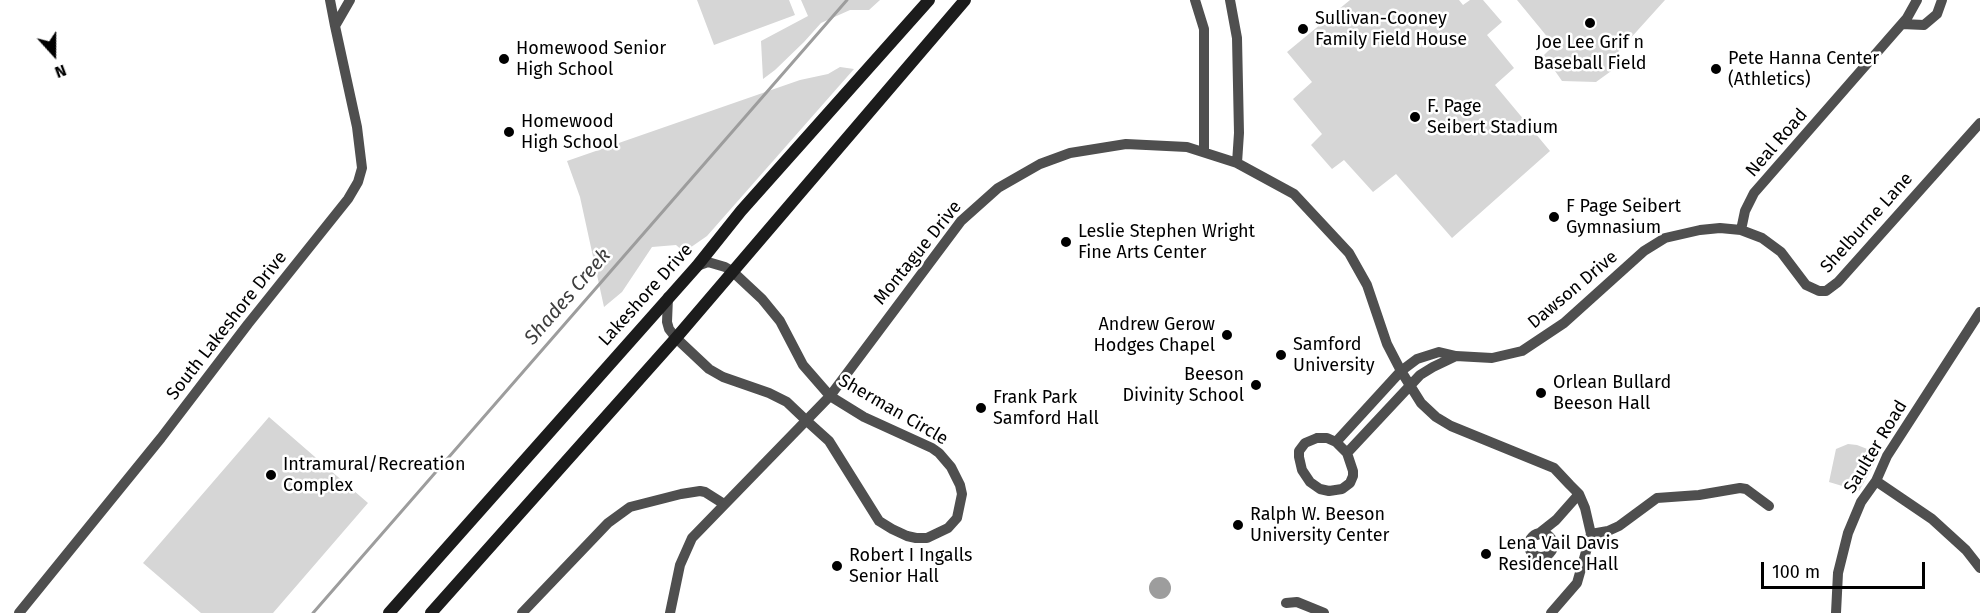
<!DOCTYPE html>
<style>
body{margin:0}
#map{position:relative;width:1980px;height:613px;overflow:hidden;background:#fff;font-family:"Fira Sans",sans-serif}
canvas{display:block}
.north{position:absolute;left:24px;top:24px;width:60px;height:60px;-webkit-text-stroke:4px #fff;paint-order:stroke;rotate:159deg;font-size:16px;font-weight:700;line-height:24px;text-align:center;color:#000}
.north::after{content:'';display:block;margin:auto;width:21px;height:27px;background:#000;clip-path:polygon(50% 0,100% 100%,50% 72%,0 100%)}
.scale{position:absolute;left:1761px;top:562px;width:164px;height:27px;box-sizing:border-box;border:3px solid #000;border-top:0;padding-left:8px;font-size:18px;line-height:21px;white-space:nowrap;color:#000;-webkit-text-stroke:4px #fff;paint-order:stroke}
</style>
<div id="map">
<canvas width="1980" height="613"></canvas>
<div class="north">N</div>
<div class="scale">100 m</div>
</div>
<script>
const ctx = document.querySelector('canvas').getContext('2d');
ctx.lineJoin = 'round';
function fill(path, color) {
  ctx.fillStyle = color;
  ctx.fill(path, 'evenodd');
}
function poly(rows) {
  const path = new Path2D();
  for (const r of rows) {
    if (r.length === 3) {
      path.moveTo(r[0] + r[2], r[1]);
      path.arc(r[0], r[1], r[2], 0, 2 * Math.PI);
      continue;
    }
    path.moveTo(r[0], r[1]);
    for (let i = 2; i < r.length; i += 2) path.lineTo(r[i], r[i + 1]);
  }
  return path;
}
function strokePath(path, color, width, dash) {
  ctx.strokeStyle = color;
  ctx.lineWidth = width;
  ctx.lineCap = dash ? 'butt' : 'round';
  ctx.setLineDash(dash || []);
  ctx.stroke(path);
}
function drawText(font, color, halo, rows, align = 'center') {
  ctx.font = font + ' "Fira Sans",sans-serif';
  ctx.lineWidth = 5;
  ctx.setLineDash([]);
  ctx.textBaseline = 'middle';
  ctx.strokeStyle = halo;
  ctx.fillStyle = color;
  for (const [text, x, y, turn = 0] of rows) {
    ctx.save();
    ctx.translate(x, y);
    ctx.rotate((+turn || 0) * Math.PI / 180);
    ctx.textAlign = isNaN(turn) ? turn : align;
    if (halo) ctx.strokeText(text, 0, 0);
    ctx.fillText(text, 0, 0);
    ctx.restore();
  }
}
const green = poly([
 [697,0,789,0,795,15,714,45],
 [801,0,880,0,869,10,850,10,821,23,804,42,775,70,763,79,761,41,808,16],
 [1350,0,1459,0,1463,5,1470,0,1483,0,1502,22,1487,35,1514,68,1495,85,1550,151,1452,238,1396,174,1373,192,1344,160,1332,169,1311,145,1322,134,1293,99,1312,82,1287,52],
 [1517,0,1665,0,1609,62,1614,69,1596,82,1562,81,1544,55,1554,45],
 [840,67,854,69,707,236,684,252,676,245,652,247,622,292,604,307,580,197,567,161,800,80,828,74],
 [269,417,368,503,273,613,201,613,143,563],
 [1848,444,1857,445,1880,454,1859,491,1829,482,1836,449]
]);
const water = poly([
 [1160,588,11]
]);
const stream = poly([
 [313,613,847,0]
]);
const minor = poly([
 [330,0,335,26],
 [1195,0,1204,29,1204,152],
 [1230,0,1237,38,1239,133,1237,163],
 [1902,24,1924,25,1937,14,1942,0],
 [1741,230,1745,211,1754,193,1907,18,1917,0],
 [668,297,667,322,669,329,676,338,709,369,723,377,769,393,787,402,807,421,829,441,879,521,892,529,907,536,916,538,927,538,948,528,957,518,962,494,960,485,951,467,939,453,932,448,864,417,830,396,803,365,780,321,762,299,732,271,725,267,708,262,697,266],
 [1317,438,1327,438,1336,442,1347,453,1353,471,1353,476,1350,483,1342,489,1329,491,1320,489,1310,482,1302,470,1299,457,1299,451,1305,443,1317,438],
 [1336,442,1401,371,1417,359,1439,352,1456,356,1492,358,1522,351,1564,323,1644,251,1665,238,1700,230,1720,228,1741,230,1762,238,1781,252,1806,285,1819,291,1826,291,1838,282,1980,123],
 [1347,453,1420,375,1433,367,1456,356],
 [1876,481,1932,519,1966,550,1980,568],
 [1541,545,12],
 [1591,534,1608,531,1619,526,1657,498,1699,495,1740,488,1746,489,1769,506],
 [1537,535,1556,520,1579,494],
 [1286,603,1297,602,1324,613],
 [19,613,161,438,248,324,348,199,358,182,362,168,357,127,335,26,350,0],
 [522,613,608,523,630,507,681,494,700,491,705,492,724,504],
 [670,613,680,565,692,538,830,396,961,221,998,188,1040,164,1070,153,1126,144,1187,147,1237,163,1294,194,1349,253,1367,285,1387,344,1401,371,1421,403,1436,417,1451,426,1554,468,1570,485,1579,494,1585,508,1591,534,1577,583,1551,613],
 [1836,613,1838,573,1848,533,1861,502,1876,481,1887,456,1980,312]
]);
const secondary = poly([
 [389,613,697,266,741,211,929,0],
 [431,613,676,338,965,0]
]);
const markers = [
 [1590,23,6,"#000"],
 [1303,29,6,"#000"],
 [504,59,6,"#000"],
 [1716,69,6,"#000"],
 [1415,117,6,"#000"],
 [509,132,6,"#000"],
 [1554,217,6,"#000"],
 [1066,242,6,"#000"],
 [1227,335,6,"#000"],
 [1281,355,6,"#000"],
 [1256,385,6,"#000"],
 [1541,393,6,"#000"],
 [981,408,6,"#000"],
 [271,475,6,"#000"],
 [1238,525,6,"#000"],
 [1486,554,6,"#000"],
 [837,566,6,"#000"]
];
const poiNames = [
 ["Sullivan-Cooney",1315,19],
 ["Family Field House",1315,40],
 ["Joe Lee Grif n",1590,43,"center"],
 ["Baseball Field",1590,64,"center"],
 ["Homewood Senior",516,49],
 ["High School",516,70],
 ["Pete Hanna Center",1728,59],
 ["(Athletics)",1728,80],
 ["F. Page",1427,107],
 ["Seibert Stadium",1427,128],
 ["Homewood",521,122],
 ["High School",521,143],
 ["F Page Seibert",1566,207],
 ["Gymnasium",1566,228],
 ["Leslie Stephen Wright",1078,232],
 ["Fine Arts Center",1078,253],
 ["Andrew Gerow",1215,325,"right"],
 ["Hodges Chapel",1215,346,"right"],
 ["Samford",1293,345],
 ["University",1293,366],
 ["Beeson",1244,375,"right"],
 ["Divinity School",1244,396,"right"],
 ["Orlean Bullard",1553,383],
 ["Beeson Hall",1553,404],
 ["Frank Park",993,398],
 ["Samford Hall",993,419],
 ["Intramural/Recreation",283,465],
 ["Complex",283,486],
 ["Ralph W. Beeson",1250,515],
 ["University Center",1250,536],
 ["Lena Vail Davis",1498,544],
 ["Residence Hall",1498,565],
 ["Robert I Ingalls",849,556],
 ["Senior Hall",849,577]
];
const streetNames = [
 ["Neal Road",1777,143,-49],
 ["Shelburne Lane",1867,223,-48],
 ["Montague Drive",918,253,-51],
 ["Dawson Drive",1573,290,-40],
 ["Lakeshore Drive",646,295,-48],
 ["South Lakeshore Drive",227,326,-52],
 ["Sherman Circle",893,410,30],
 ["Saulter Road",1876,447,-59]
];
const waterNames = [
 ["Shades Creek",568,297,-49]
];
fill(green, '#d6d6d6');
fill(water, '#9d9d9d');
strokePath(stream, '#9d9d9d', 3);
strokePath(minor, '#4f4f4f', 10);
strokePath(secondary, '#1c1c1c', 12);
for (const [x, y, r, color] of markers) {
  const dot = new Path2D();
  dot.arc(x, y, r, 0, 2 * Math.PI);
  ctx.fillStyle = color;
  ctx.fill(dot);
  strokePath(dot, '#fff', 2);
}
drawText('18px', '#000', '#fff', poiNames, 'left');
drawText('18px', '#000', '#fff', streetNames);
drawText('italic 20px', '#3e3e3e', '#fff', waterNames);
</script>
